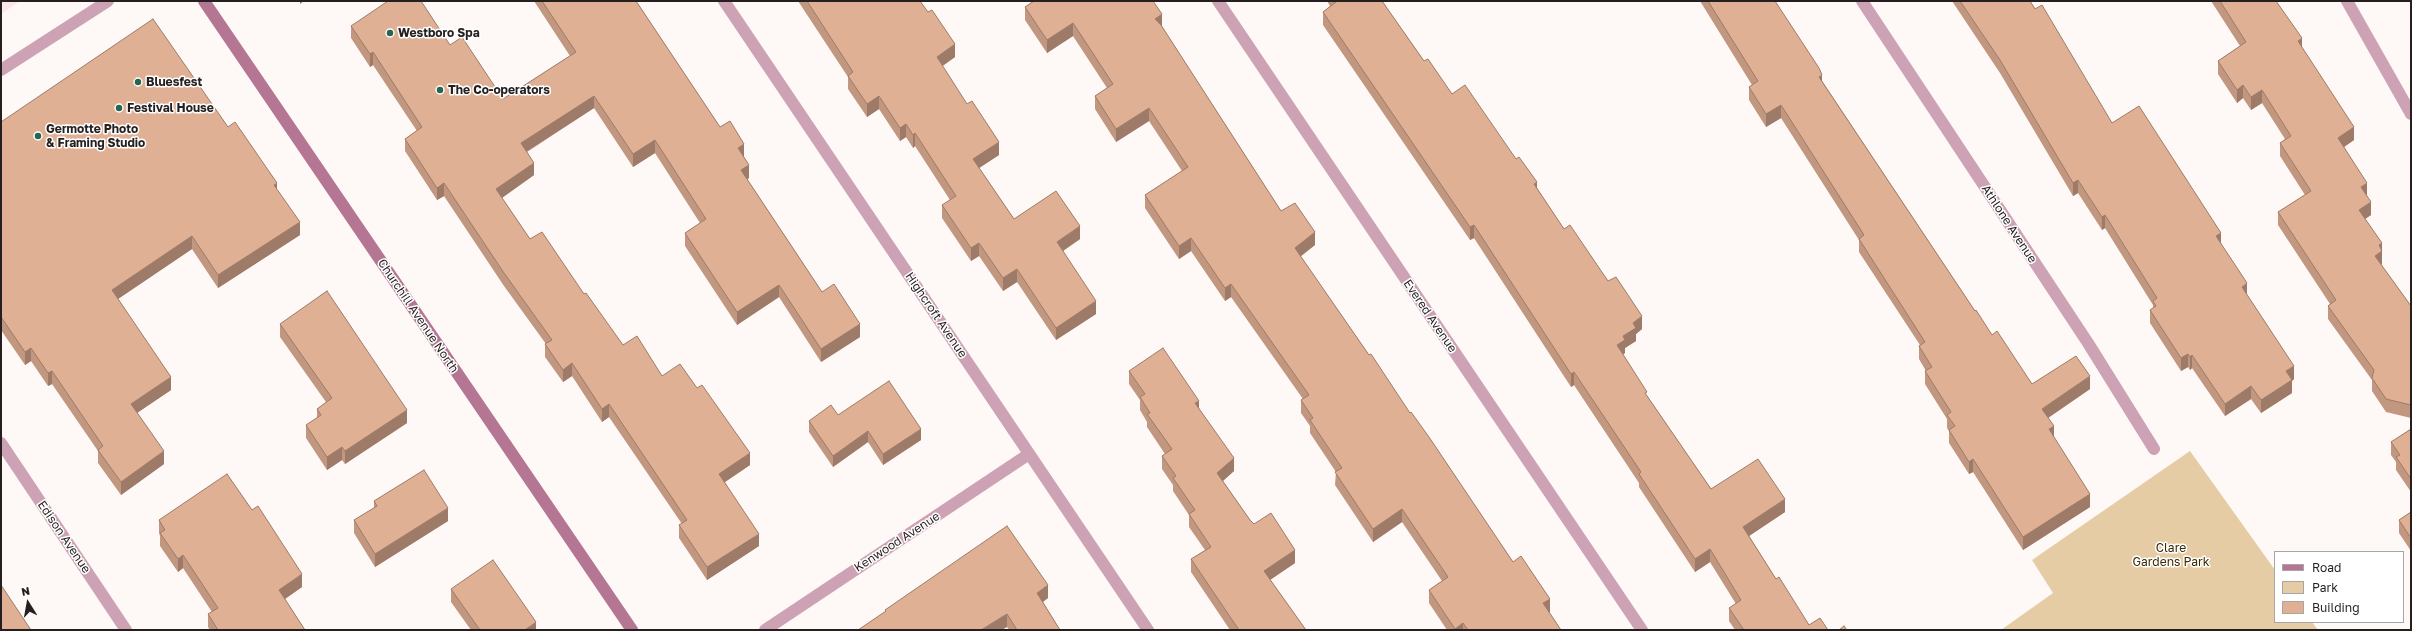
<!DOCTYPE html>
<style>
body{margin:0}
#map{position:relative;width:2412px;height:631px;overflow:hidden;background:#fef8f7;font-family:"Golos Text",sans-serif}
canvas{display:block}
.frame{position:absolute;inset:0;border:2px solid #251f1f;pointer-events:none}
.legend{position:absolute;left:2274px;top:551px;width:130px;height:72px;box-sizing:border-box;background:#fff;border:1px solid #a8a5a5;margin:0;padding:5px 7px;list-style:none;font-size:12px;color:#251f1f}
.legend li{display:flex;align-items:center;gap:8px;height:20px}
.legend b{width:20px;border:1px solid #a8a5a5}
.north{position:absolute;left:8px;top:583px;width:40px;height:40px;-webkit-text-stroke:3px #fff;paint-order:stroke;rotate:349deg;font-size:11px;font-weight:700;line-height:16px;text-align:center;color:#251f1f}
.north::after{content:'';display:block;margin:auto;width:14px;height:18px;background:#251f1f;clip-path:polygon(50% 0,100% 100%,50% 72%,0 100%)}
</style>
<div id="map">
<canvas width="2412" height="631"></canvas>
<div class="frame"></div>
<ul class="legend">
<li><b style="height:5px;background:#b57693"></b>Road</li>
<li><b style="height:11px;background:#e6cca4"></b>Park</li>
<li><b style="height:11px;background:#e0b095"></b>Building</li>
</ul>
<div class="north">N</div>
</div>
<script>
const ctx = document.querySelector('canvas').getContext('2d');
ctx.lineJoin = 'round';
function fill(path, color) {
  ctx.fillStyle = color;
  ctx.fill(path, 'evenodd');
}
function poly(rows) {
  const path = new Path2D();
  for (const r of rows) {
    path.moveTo(r[0], r[1]);
    for (let i = 2; i < r.length; i += 2) path.lineTo(r[i], r[i + 1]);
  }
  return path;
}
function strokePath(path, color, width, dash) {
  ctx.strokeStyle = color;
  ctx.lineWidth = width;
  ctx.lineCap = dash ? 'butt' : 'round';
  ctx.setLineDash(dash || []);
  ctx.stroke(path);
}
function drawText(font, color, halo, rows, align = 'center') {
  ctx.font = font + ' "Golos Text",sans-serif';
  ctx.lineWidth = 3;
  ctx.setLineDash([]);
  ctx.textBaseline = 'middle';
  ctx.strokeStyle = halo;
  ctx.fillStyle = color;
  for (const [text, x, y, turn = 0] of rows) {
    ctx.save();
    ctx.translate(x, y);
    ctx.rotate((+turn || 0) * Math.PI / 180);
    ctx.textAlign = isNaN(turn) ? turn : align;
    if (halo) ctx.strokeText(text, 0, 0);
    ctx.fillText(text, 0, 0);
    ctx.restore();
  }
}
const built = poly([
 [1,1,20,1,1,14]
]);
const green = poly([
 [2190,451,2275,570,2275,622,2312,622,2318,630,2001,630,2053,593,2032,560]
]);
const street = poly([
 [724,1,1148,630],
 [1218,1,1642,630],
 [1862,1,2088,343,2154,449],
 [2347,1,2411,114],
 [1,70,108,1],
 [1,443,126,630],
 [765,630,1029,454]
]);
const secondary = poly([
 [204,1,632,630]
]);
const wall = poly([
 [534,1,636,1,720,127,744,157,749,178,747,179,822,292,860,337,821,362,779,297,737,325,685,246,685,233,700,223,655,153,633,167,594,108,527,152,534,175,502,198,530,239,584,294,623,345,662,376,750,465,725,482,759,546,707,580,679,538,679,525,682,524,609,417,602,422,572,376,563,382,545,357,545,344,546,344,504,286,444,196,437,200,405,151,405,139,417,131,373,65,370,67,351,38,351,26,450,45,503,99,570,56],
 [798,1,920,1,955,57,942,66,999,155,979,168,1014,219,1080,239,1063,251,1096,314,1056,340,1017,282,1003,291,979,256,971,261,942,218,942,205,950,200,915,146,913,148,906,137,900,141,879,109,867,117,848,89,848,77],
 [1032,1,1153,1,1162,27,1281,211,1315,245,1300,256,1513,562,1550,612,1549,612,1561,630,1447,630,1429,603,1429,590,1442,581,1402,522,1373,542,1335,485,1336,472,1310,433,1310,426,1301,413,1301,400,1303,399,1231,297,1225,301,1191,251,1179,259,1145,208,1145,195,1182,171,1149,121,1116,142,1095,109,1095,96,1107,88,1073,36,1047,53,1025,20,1025,7,1032,2],
 [1327,1,1382,1,1424,61,1452,94,1516,159,1537,188,1564,229,1608,281,1642,329,1636,334,1636,341,1625,348,1625,353,1623,354,1647,396,1711,489,1785,512,1749,536,1776,579,1809,625,1828,630,1735,630,1729,621,1729,608,1736,604,1710,562,1695,572,1639,487,1639,483,1574,385,1571,387,1474,238,1470,240,1323,25,1323,12,1330,6],
 [1700,1,1775,1,1822,81,1975,311,1992,335,2032,384,2090,389,2048,418,2054,437,2090,507,2023,550,1973,472,1969,474,1949,443,1949,431,1947,428,1947,419,1925,384,1925,371,1926,371,1919,359,1919,346,1920,345,1859,252,1859,240,1781,118,1766,127,1749,100,1749,87,1752,85],
 [1952,1,2030,1,2112,123,2221,243,2247,295,2294,379,2292,381,2292,393,2261,413,2251,399,2225,416,2192,368,2190,370,2188,367,2181,371,2150,323,2150,310,2153,308,2153,305,2105,228,2102,230,2078,193,2073,196,2000,73],
 [2211,1,2276,1,2354,140,2344,147,2367,196,2371,215,2365,219,2382,250,2382,264,2381,265,2411,306,2411,418,2386,412,2372,391,2372,380,2328,319,2328,306,2330,304,2278,225,2278,212,2305,195,2280,156,2280,143,2285,139,2262,103,2251,110,2243,98,2237,103,2218,74,2218,61,2240,46],
 [1,122,228,127,277,190,300,235,218,288,192,249,118,299,171,390,137,413,164,464,121,495,98,463,98,451,52,384,48,386,31,361,25,365,1,330],
 [280,324,407,423,345,464,342,460,327,470,306,438,306,425,317,418,317,409,326,402,280,337],
 [1129,371,1199,408,1234,471,1223,481,1250,520,1295,563,1270,580,1306,630,1230,630,1191,572,1191,559,1205,550,1189,527,1189,515,1173,491,1173,485,1162,469,1162,456,1165,454,1147,427,1147,422,1140,410,1140,400,1129,384],
 [838,415,921,440,883,465,868,442,833,467,809,432,809,421],
 [2411,429,2411,492,2396,470,2396,462,2391,455,2391,442],
 [374,501,448,521,375,567,354,533,354,520,374,508],
 [2411,512,2411,551,2399,533,2399,520],
 [159,520,302,587,285,599,305,630,210,630,208,627,208,614,212,612,183,568,178,572,160,546,160,536,159,533],
 [451,589,536,630,471,630,451,602],
 [1048,598,1043,602,1060,630,1009,630,1007,627,885,612,885,610]
]);
const shadedWall = poly([
 [300,1,304,1,300,4],
 [1162,14,1162,27,1155,19],
 [1073,23,1073,36,1047,53,1047,40],
 [2302,38,2302,51,2298,41],
 [955,44,955,57,937,70,937,57],
 [373,52,373,65,370,67,370,54],
 [1822,75,1822,88,1819,77],
 [2243,85,2243,98,2237,103,2237,90],
 [2262,90,2262,103,2251,110,2251,97],
 [594,96,594,108,521,155,521,143],
 [879,96,879,109,867,117,867,104],
 [1781,105,1781,118,1766,127,1766,114],
 [1149,108,1149,121,1116,142,1116,129],
 [906,124,906,137,900,141,900,128],
 [2354,127,2354,140,2338,151,2338,138],
 [915,133,915,146,913,148,913,135],
 [655,140,655,153,633,167,633,154],
 [999,142,999,155,973,172,973,159],
 [744,144,744,157,738,161,738,148],
 [534,163,534,175,496,202,496,189],
 [749,165,749,178,741,183,741,170],
 [2078,180,2078,193,2073,196,2073,183],
 [1537,182,1537,195,1534,184],
 [277,183,277,196,274,185],
 [444,183,444,196,437,200,437,188],
 [2367,183,2367,196,2361,187],
 [2371,202,2371,215,2359,223,2359,210],
 [2105,215,2105,228,2102,230,2102,217],
 [300,222,300,235,218,288,218,275],
 [1474,225,1474,238,1470,240,1470,227],
 [1080,226,1080,239,1057,255,1057,242],
 [1315,232,1315,245,1295,261,1295,248],
 [2221,233,2221,246,2216,236],
 [192,236,192,249,112,303,112,290],
 [1191,238,1191,251,1179,259,1179,246],
 [979,243,979,256,971,261,971,248],
 [2382,243,2382,264,2375,269,2375,256,2379,245],
 [1017,269,1017,282,1003,291,1003,278],
 [2247,283,2247,296,2242,287],
 [1231,284,1231,297,1225,301,1225,288],
 [779,285,779,297,737,325,737,312],
 [1096,301,1096,314,1056,340,1056,328],
 [1642,316,1642,329,1636,334,1636,341,1625,348,1625,353,1617,358,1617,345,1633,323],
 [860,324,860,337,821,362,821,349],
 [31,348,31,361,25,365,25,352],
 [2188,354,2188,367,2181,371,2181,358],
 [2192,355,2192,368,2190,370,2190,357],
 [572,363,572,376,563,382,563,370],
 [2294,366,2294,379,2292,381,2292,393,2261,413,2261,400,2286,371],
 [52,371,52,384,48,386,48,373],
 [1574,372,1574,385,1571,387,1571,374],
 [2090,376,2090,389,2042,422,2042,409],
 [171,377,171,390,131,417,131,404],
 [2251,386,2251,399,2225,416,2225,404],
 [1199,401,1199,414,1195,403],
 [609,404,609,417,602,422,602,409],
 [407,410,407,423,345,464,345,451],
 [2054,426,2054,439,2049,429],
 [921,429,921,440,883,465,883,454],
 [868,431,868,442,833,467,833,456],
 [342,447,342,460,327,470,327,457],
 [164,451,164,464,121,495,121,482],
 [750,453,750,465,719,486,719,474],
 [1234,458,1234,471,1217,486,1217,473],
 [1973,459,1973,472,1969,474,1969,462],
 [2090,494,2090,507,2023,550,2023,537],
 [1785,499,1785,512,1743,540,1743,527],
 [448,508,448,521,375,567,375,554],
 [1402,509,1402,522,1373,542,1373,529],
 [759,534,759,546,707,580,707,567],
 [1710,549,1710,562,1695,572,1695,559],
 [1295,550,1295,563,1264,584,1264,571],
 [183,555,183,568,178,572,178,559],
 [302,574,302,587,279,603,279,590],
 [1048,585,1048,598,1037,606,1037,593],
 [1550,599,1550,612,1543,616,1543,603],
 [1007,614,1007,627,1002,630,981,630],
 [536,622,536,630,525,630],
 [1463,623,1463,630,1455,630,1455,629]
]);
const building = poly([
 [388,1,421,1,450,45,462,37,503,99,576,52,542,1,636,1,720,127,730,121,744,144,738,148,749,165,741,170,822,292,834,284,860,324,821,349,779,285,737,312,685,233,706,219,655,140,633,154,594,96,521,143,534,163,496,189,530,239,542,232,584,294,586,293,623,345,637,336,662,376,680,364,697,388,702,385,750,453,719,474,759,534,707,567,679,525,687,520,609,404,602,409,572,363,563,370,545,344,552,340,504,273,444,183,437,188,405,139,422,127,373,52,370,54,351,26,388,1],
 [807,1,920,1,928,12,932,10,955,44,937,57,967,104,972,101,999,142,973,159,1014,219,1056,191,1080,226,1057,242,1096,301,1056,328,1017,269,1003,278,979,243,971,248,942,205,956,196,915,133,913,135,906,124,900,128,879,96,867,104,848,76,853,72,807,1],
 [1034,1,1153,1,1162,14,1155,19,1161,25,1281,211,1295,203,1315,232,1295,248,1369,355,1371,354,1410,413,1411,412,1429,437,1513,562,1521,556,1550,599,1543,603,1561,630,1468,630,1463,623,1455,629,1429,590,1448,577,1402,509,1373,529,1335,472,1342,468,1310,420,1313,418,1301,400,1309,395,1231,284,1225,288,1191,238,1179,246,1145,195,1188,167,1149,108,1116,129,1095,96,1113,84,1073,23,1047,40,1025,7,1034,1],
 [1336,1,1382,1,1424,61,1428,59,1452,94,1465,85,1516,159,1519,157,1537,182,1534,184,1564,229,1570,225,1608,281,1616,277,1642,316,1633,323,1636,328,1623,336,1625,340,1617,345,1647,392,1645,393,1711,489,1758,459,1785,499,1743,527,1776,579,1779,577,1809,625,1820,618,1828,630,1744,630,1729,608,1741,600,1710,549,1695,559,1639,474,1641,472,1574,372,1571,374,1474,225,1470,227,1323,12,1336,2,1336,1],
 [1708,1,1775,1,1819,68,1822,75,1819,77,1975,311,1976,310,1992,335,1997,331,2032,384,2076,356,2090,376,2042,409,2054,426,2049,429,2090,494,2023,537,1973,459,1969,462,1949,430,1955,426,1947,415,1951,412,1925,371,1932,367,1919,346,1925,342,1859,239,1864,235,1781,105,1766,114,1749,87,1758,81,1708,1],
 [1960,1,2030,1,2035,9,2042,5,2112,123,2139,106,2221,233,2216,236,2247,283,2242,287,2294,366,2286,371,2292,380,2261,400,2251,386,2225,404,2192,355,2190,357,2188,354,2181,358,2150,310,2156,306,2153,301,2157,298,2105,215,2102,217,2078,180,2073,183,2000,60,1960,1],
 [2220,1,2276,1,2302,38,2298,41,2354,127,2338,138,2367,183,2361,187,2371,202,2359,210,2382,243,2379,245,2382,251,2375,256,2411,306,2411,405,2386,399,2372,378,2374,370,2328,306,2336,300,2278,212,2311,191,2280,143,2291,136,2262,90,2251,97,2243,85,2237,90,2218,61,2246,42,2220,1],
 [153,19,228,127,235,122,277,183,274,185,300,222,218,275,192,236,112,290,171,377,131,404,164,451,121,482,98,450,103,446,52,371,48,373,31,348,25,352,1,317,1,122,153,19],
 [327,291,407,410,345,451,342,447,327,457,306,425,321,415,317,409,332,398,280,324,327,291],
 [1163,348,1199,401,1195,403,1234,458,1217,473,1250,520,1254,524,1271,513,1295,550,1264,571,1306,630,1239,630,1191,559,1211,547,1189,514,1195,510,1173,478,1176,476,1162,456,1172,449,1147,414,1150,413,1140,397,1145,394,1129,371,1163,348],
 [889,381,921,429,883,454,868,431,833,456,809,421,831,405,838,415,889,381],
 [2411,429,2411,479,2396,457,2400,455,2391,442,2411,429],
 [424,470,448,508,375,554,354,520,377,506,374,501,424,470],
 [227,474,252,510,258,506,302,574,279,590,305,630,218,630,208,614,218,608,183,555,178,559,160,533,165,530,159,520,227,474],
 [2411,512,2411,538,2399,520,2411,512],
 [1007,526,1048,585,1037,593,1060,630,1017,630,1007,614,981,630,858,630,886,611,885,610,1007,526],
 [493,560,536,622,525,630,480,630,451,589,493,560],
 [1,585,31,630,1,630,1,585],
 [1844,626,1847,630,1839,630,1844,626]
]);
const markers = [
 [390,33,4,"#286550"],
 [138,82,4,"#286550"],
 [440,90,4,"#286550"],
 [119,108,4,"#286550"],
 [38,136,4,"#286550"]
];
const poiNames = [
 ["Westboro Spa",398,33],
 ["Bluesfest",146,82],
 ["The Co-operators",448,90],
 ["Festival House",127,108],
 ["Germotte Photo",46,129],
 ["& Framing Studio",46,143]
];
const streetNames = [
 ["Athlone Avenue",2009,224,57],
 ["Highcroft Avenue",936,315,56],
 ["Churchill Avenue North",418,316,56],
 ["Evered Avenue",1430,316,56],
 ["Edison Avenue",64,537,56],
 ["Kenwood Avenue",897,542,-33]
];
const parkNames = [
 ["Clare",2171,548],
 ["Gardens Park",2171,562]
];
fill(built, '#fce7e7');
fill(green, '#e6cca4');
strokePath(street, '#cda2b5', 12);
strokePath(secondary, '#b57693', 12);
fill(wall, '#c19780');
fill(shadedWall, '#9d7b68');
fill(building, '#e0b095');
strokePath(building, '#9d7b68', 1);
for (const [x, y, r, color] of markers) {
  const dot = new Path2D();
  dot.arc(x, y, r, 0, 2 * Math.PI);
  ctx.fillStyle = color;
  ctx.fill(dot);
  strokePath(dot, '#fff', 1.5);
}
drawText('bold 12px', '#251f1f', '#fff', poiNames, 'left');
drawText('12px', '#251f1f', '#fff', streetNames);
drawText('12px', '#3c2903', '#fff', parkNames);
</script>
